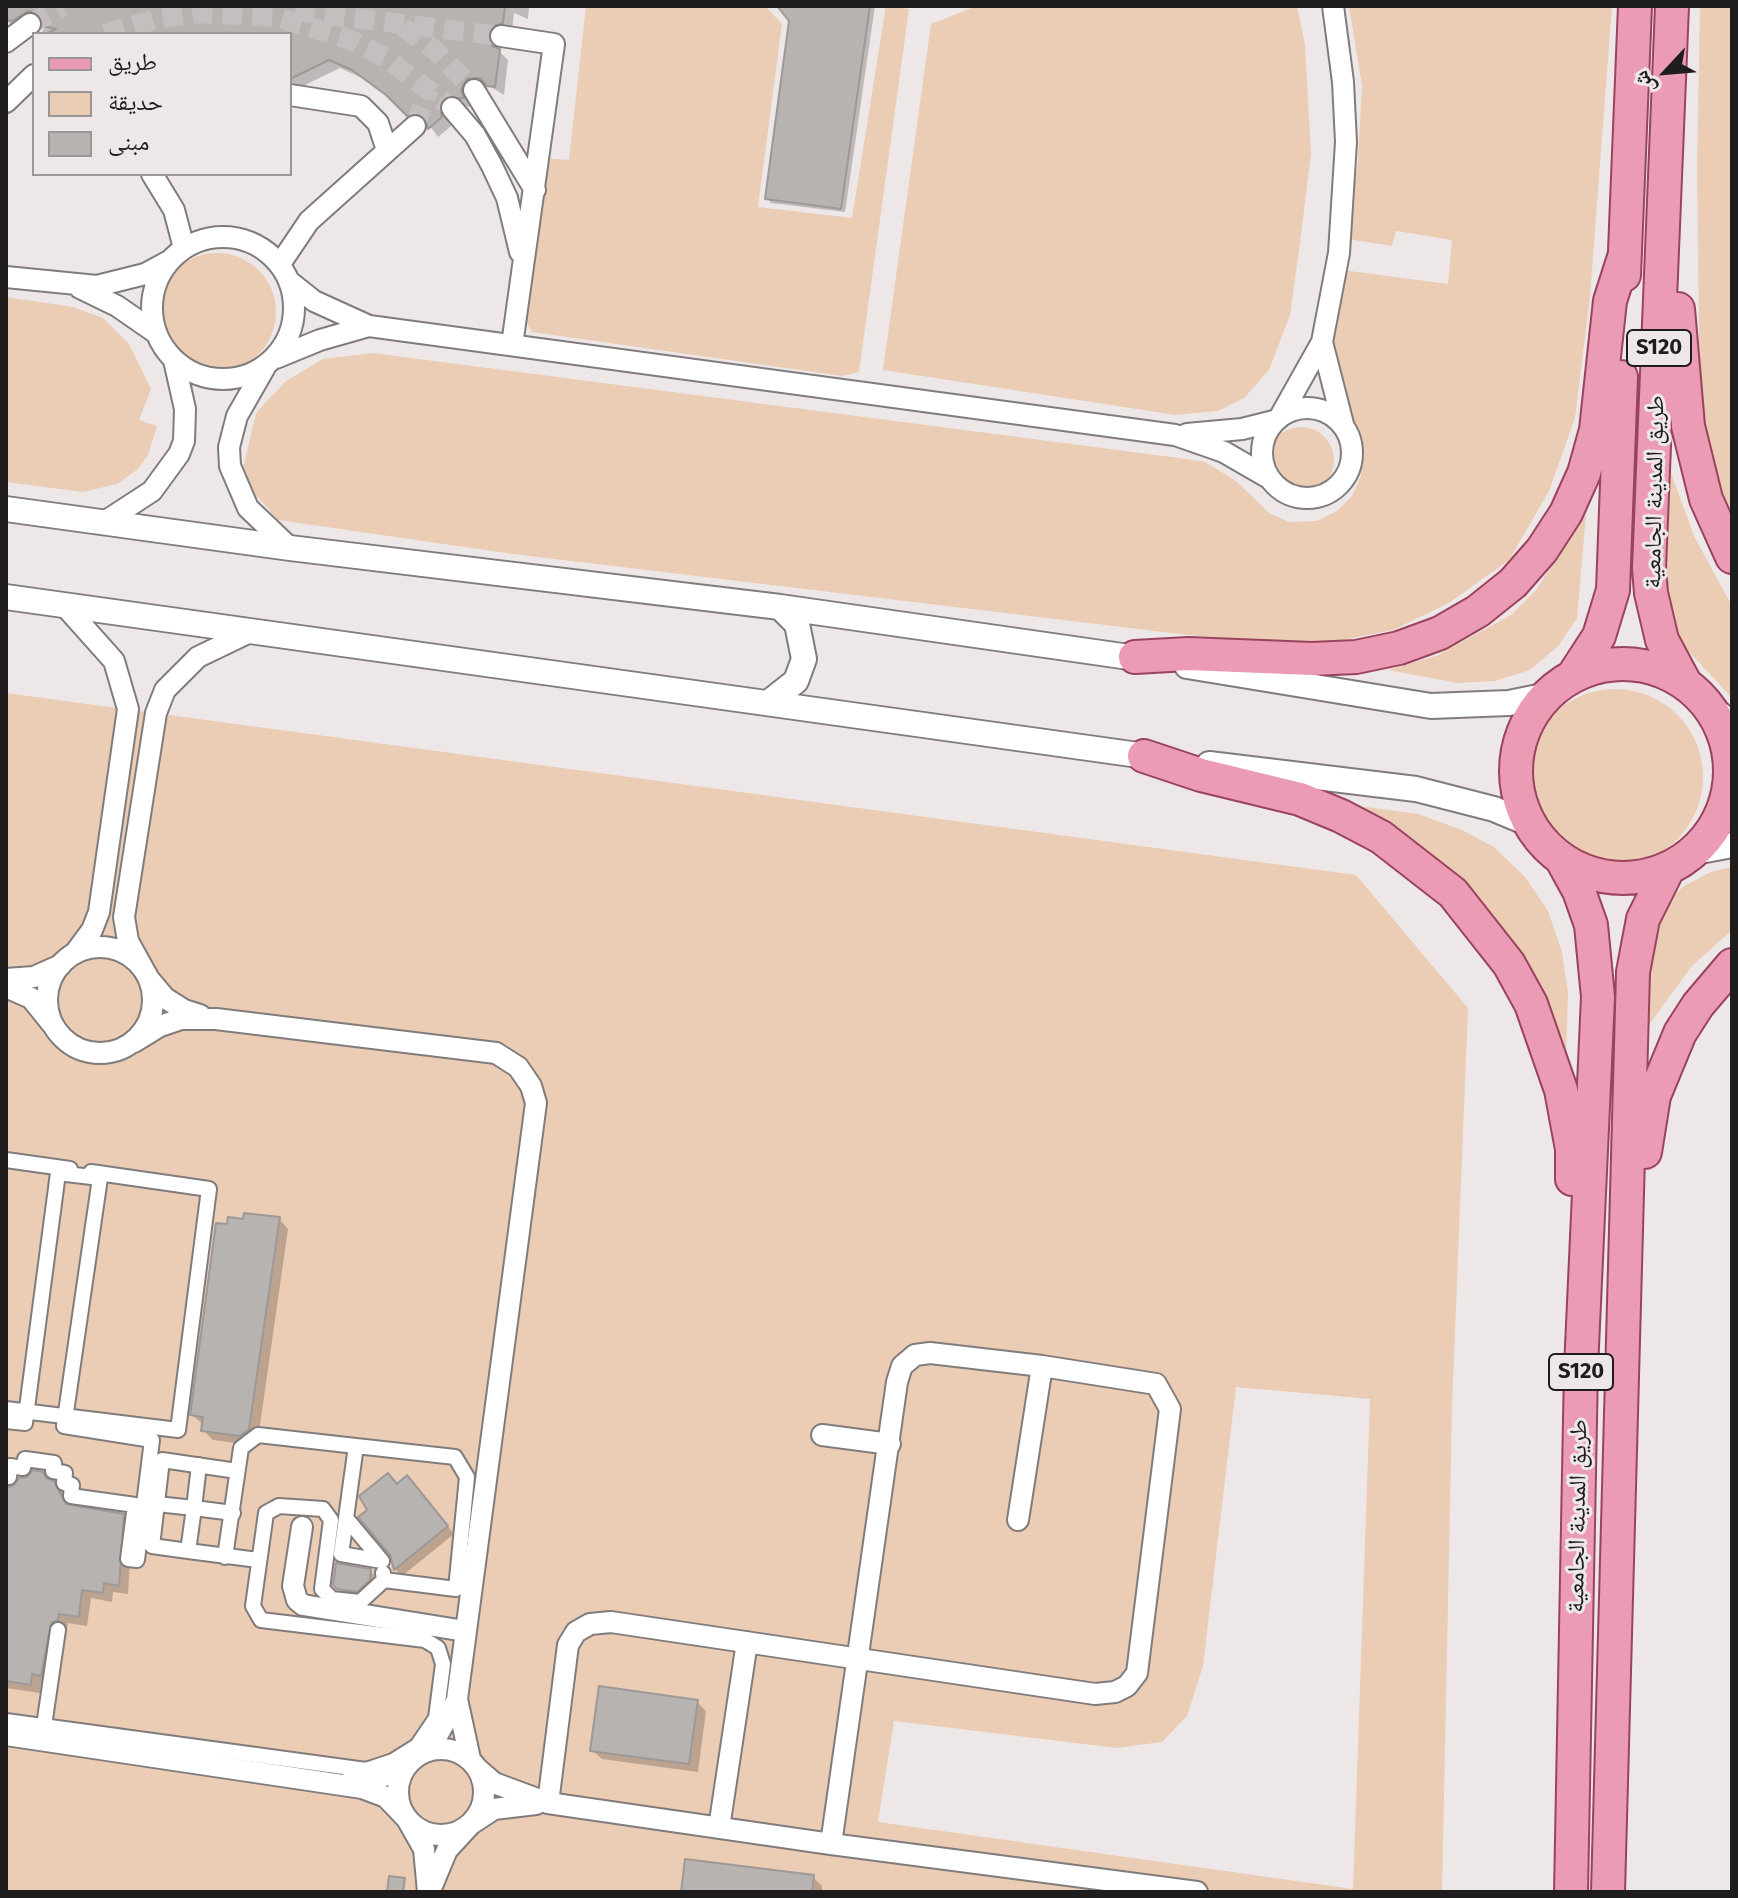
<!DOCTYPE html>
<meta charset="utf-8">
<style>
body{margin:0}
#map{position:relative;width:1738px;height:1898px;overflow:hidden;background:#ede8e7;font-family:"Fira Sans","Noto Naskh Arabic",sans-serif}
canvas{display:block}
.frame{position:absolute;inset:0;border:8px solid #1e1c1c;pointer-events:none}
.legend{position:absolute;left:32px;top:32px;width:260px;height:144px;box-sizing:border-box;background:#ede8e7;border:2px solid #9a9696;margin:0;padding:10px 14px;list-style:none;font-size:24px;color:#1e1c1c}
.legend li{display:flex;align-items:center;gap:16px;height:40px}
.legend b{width:40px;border:2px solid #9a9696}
.north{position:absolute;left:1626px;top:32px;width:80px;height:80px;-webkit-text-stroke:6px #ede8e7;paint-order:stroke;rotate:244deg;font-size:22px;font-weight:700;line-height:32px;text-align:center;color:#1e1c1c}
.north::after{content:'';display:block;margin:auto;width:28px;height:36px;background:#1e1c1c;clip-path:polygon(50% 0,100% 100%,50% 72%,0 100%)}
</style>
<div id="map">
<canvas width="1738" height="1898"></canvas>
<div class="frame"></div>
<ul class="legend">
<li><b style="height:10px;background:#eb9bb4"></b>طريق</li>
<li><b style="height:22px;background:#ebccb5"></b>حديقة</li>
<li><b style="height:22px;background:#b7b3b1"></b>مبنى</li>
</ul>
<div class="north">ش</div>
</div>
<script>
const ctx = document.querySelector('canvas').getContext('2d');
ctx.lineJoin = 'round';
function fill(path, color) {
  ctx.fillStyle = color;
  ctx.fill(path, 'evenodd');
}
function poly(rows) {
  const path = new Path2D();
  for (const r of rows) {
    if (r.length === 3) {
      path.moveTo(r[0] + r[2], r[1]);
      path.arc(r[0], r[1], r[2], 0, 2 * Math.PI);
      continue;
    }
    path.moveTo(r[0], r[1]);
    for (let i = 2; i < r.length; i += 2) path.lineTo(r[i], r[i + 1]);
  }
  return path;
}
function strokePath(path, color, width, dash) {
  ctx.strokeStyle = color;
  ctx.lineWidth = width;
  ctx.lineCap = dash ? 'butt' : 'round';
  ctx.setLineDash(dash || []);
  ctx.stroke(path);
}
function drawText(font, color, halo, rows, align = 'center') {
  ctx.font = font + ' "Fira Sans","Noto Naskh Arabic",sans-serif';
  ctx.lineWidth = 6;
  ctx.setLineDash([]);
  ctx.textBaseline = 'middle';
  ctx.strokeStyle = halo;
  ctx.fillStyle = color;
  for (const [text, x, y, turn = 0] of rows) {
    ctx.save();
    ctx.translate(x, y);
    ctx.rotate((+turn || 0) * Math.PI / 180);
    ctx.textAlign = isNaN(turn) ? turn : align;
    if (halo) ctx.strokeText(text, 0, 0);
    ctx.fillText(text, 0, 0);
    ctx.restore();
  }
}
const green = poly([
 [586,6,765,6,782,24,758,207,852,218,886,6,909,9,859,372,842,376,532,332,524,318,542,158,569,160],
 [977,6,1297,6,1305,44,1311,154,1300,243,1290,315,1269,370,1244,398,1218,411,1176,415,883,370,931,24],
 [1349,6,1612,6,1590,296,1575,418,1549,491,1509,560,1449,603,1393,630,1322,644,1197,636,513,554,278,520,255,494,243,468,256,413,286,381,323,359,373,353,1179,458,1205,462,1235,480,1269,513,1289,522,1317,521,1337,511,1352,496,1361,476,1363,455,1359,438,1336,397,1328,363,1342,270,1448,284,1452,240,1396,231,1392,246,1347,239,1358,161,1362,86],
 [1700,6,1732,6,1732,526,1700,419,1697,164],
 [217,312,59],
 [6,297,73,307,103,318,129,344,151,389,139,420,157,426,148,455,138,469,117,484,83,492,6,482],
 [1301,460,33],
 [1667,462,1694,536,1732,606,1732,698,1681,643,1667,604,1663,567],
 [1586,514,1577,618,1559,645,1530,670,1495,681,1457,683,1388,670,1436,656,1511,615,1536,590],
 [1615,777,88],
 [6,693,1356,875,1468,1008,1452,1407,1442,1892,6,1892],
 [1236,1387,1370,1399,1353,1889,878,1822,894,1721,1117,1748,1162,1742,1187,1716,1203,1666],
 [1359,806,1418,814,1462,830,1494,847,1525,877,1548,911,1562,952,1568,992,1566,1058,1471,892,1432,855],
 [1732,867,1732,930,1691,967,1649,1025,1640,1044,1643,959,1663,905,1684,886,1711,872]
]);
const shadow = poly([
 [7,6,529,6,528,19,514,13,512,32,497,43,498,50,508,60,504,95,491,87,476,88,470,100,472,107,454,106,448,115,451,126,438,137,428,123,418,124,397,102,364,79,340,68,303,86,290,87,290,34,40,34,44,29,40,19,22,30,15,28,6,20],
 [780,6,875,6,845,212,771,203,767,198,791,20],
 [279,1219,288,1229,258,1439,250,1445,213,1440,203,1430,204,1425,192,1415],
 [42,1473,63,1493,70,1507,123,1515,132,1525,128,1594,113,1592,112,1602,91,1598,87,1626,68,1623,67,1629,60,1632,50,1684,41,1683,40,1693,6,1688,6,1488,11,1489],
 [414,1485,454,1534,402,1576,395,1569,369,1511,398,1486],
 [370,1571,374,1575,373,1584,361,1595,343,1593,335,1585],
 [697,1702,706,1711,698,1772,602,1759,592,1750],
 [813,1877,822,1886,822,1892,683,1892]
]);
const building = poly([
 [6,6,505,6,503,23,491,27,488,35,492,46,500,49,495,87,487,86,480,78,467,79,461,90,464,98,444,98,440,104,442,117,428,129,424,117,413,113,407,116,386,95,352,70,329,60,290,79,290,34,46,34,56,29,42,26,36,12,28,11,12,21,6,20,6,6],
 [777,6,870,6,841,209,765,199,789,21,777,6],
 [244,1213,280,1217,249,1429,240,1436,201,1431,203,1417,190,1415,216,1223,227,1224,228,1217,243,1219,244,1213],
 [33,1470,43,1472,46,1478,54,1481,66,1504,124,1514,119,1586,104,1583,103,1593,82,1590,79,1617,59,1614,58,1620,51,1623,41,1676,32,1674,31,1685,6,1681,6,1487,13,1486,19,1478,27,1477,33,1470],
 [388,1473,397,1484,407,1475,448,1526,394,1570,390,1555,358,1517,367,1510,359,1496,388,1473],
 [336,1563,371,1569,370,1580,357,1592,337,1589,333,1585,336,1563],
 [599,1686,698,1700,689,1764,590,1751,599,1686],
 [685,1859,814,1875,812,1892,681,1892,685,1859],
 [389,1876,405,1878,403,1892,387,1892,389,1876]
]);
const minorTunnel = poly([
 [295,11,501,36],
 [30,24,63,6],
 [403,27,435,50,474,90],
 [105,34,160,18,198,13,276,17,351,40,386,58,452,108],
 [415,126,429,89]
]);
const pedestrian = poly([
 [6,1160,70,1169],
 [6,1409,178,1430,209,1189,91,1172],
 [6,1421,25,1423,58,1173,100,1178,64,1426,152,1440,137,1560,128,1559,135,1505,71,1496,72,1485,64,1483,65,1473,53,1471,54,1463,25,1459,23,1468,10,1466,9,1477,6,1476],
 [356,1446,455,1457,467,1477,456,1589,384,1580,383,1573],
 [157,1504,194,1508,199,1465],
 [233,1513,194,1508,188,1551,258,1560],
 [188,1551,152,1546,162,1460,237,1471],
 [225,1557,241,1448,258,1435,356,1446,341,1554,382,1561,346,1518],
 [6,1721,366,1770,393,1761,417,1746,436,1718,443,1664,438,1648,425,1640,261,1620,253,1606,266,1513,279,1506,323,1509,331,1520,322,1589,332,1599,360,1602,384,1580],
 [44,1726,58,1630]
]);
const minor = poly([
 [501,36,554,44,512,345],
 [6,42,30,24],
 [474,90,535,190],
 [290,95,361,106,378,123,387,150],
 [6,102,34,75],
 [452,108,475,135,492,166,507,198,520,252],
 [152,174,174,210,184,248],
 [223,308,71],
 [280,264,309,221,415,126],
 [6,277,97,286,145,274,169,261],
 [289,281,314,301,369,326,1175,435,1224,452,1269,478],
 [80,288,117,306,156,333],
 [1322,342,1343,424],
 [276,358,320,340,369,326],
 [265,367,237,416,229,447,230,466,248,508,290,548],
 [1307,453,45],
 [1281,415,1322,342,1339,253,1346,142,1343,82,1333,6],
 [1187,434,1242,429,1274,421],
 [106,521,152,491,179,454,184,441,185,409,174,360],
 [64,605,114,661,128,709,99,912,92,930,75,953],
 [100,1000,53],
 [144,970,128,941,124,917,156,713,165,690,198,657,252,631],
 [6,979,34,977,61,965],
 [149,979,165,998,184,1010,200,1015],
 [6,987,31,998,52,1024],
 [134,1042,160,1026,181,1019,216,1019,496,1053,518,1067,531,1086,536,1103,457,1699,470,1759],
 [822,1435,890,1444],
 [1018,1520,1042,1366,930,1353,915,1355,902,1366,897,1382,831,1844,1197,1892],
 [302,1527,293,1586,297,1600,303,1605,465,1631],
 [6,1735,362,1788,386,1797,407,1819,424,1849,428,1892],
 [441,1792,43],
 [419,1753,436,1738,456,1702],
 [478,1769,494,1783,548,1803,831,1844],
 [351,1781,384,1776,408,1762],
 [548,1803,568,1645,576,1632,590,1624,611,1622,1095,1694,1115,1692,1127,1686,1137,1673,1170,1409,1156,1384,1042,1366],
 [719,1828,747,1642],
 [432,1886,447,1850,471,1824,494,1809,536,1804]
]);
const tertiary = poly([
 [6,509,290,548,780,607,1150,660],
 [6,597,1160,758],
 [1187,666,1431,706,1509,703,1548,695],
 [768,703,796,681,804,659,797,624,780,607],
 [1707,704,1732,724],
 [1209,764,1416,789,1494,809,1530,824],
 [1695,852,1732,845]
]);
const primary = poly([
 [1672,6,1649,568,1651,593,1662,640,1685,683],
 [1624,275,1635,6],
 [1678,309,1688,426,1706,499,1732,557],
 [1135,657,1188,654,1312,659,1356,657,1399,648,1440,633,1478,611,1513,583,1542,550,1566,513,1584,473,1596,430,1610,301,1625,254],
 [1623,771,107],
 [1573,676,1599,636,1613,590,1621,377],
 [1144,756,1201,775,1300,799,1341,816,1381,837,1453,893,1509,964,1531,1004,1561,1090,1572,1149,1572,1179],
 [1562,860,1579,891,1591,925,1598,997,1581,1368,1571,1892],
 [1645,1152,1654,1096,1680,1033,1698,1005,1732,965],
 [1608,1892,1633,972,1643,919,1668,869]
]);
const shields = [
 [1659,348,64],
 [1581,1372,64]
];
const shieldNames = [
 ["S120",1659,348],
 ["S120",1581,1372]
];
const streetNames = [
 ["طريق المدينة الجامعية",1655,492,-89],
 ["طريق المدينة الجامعية",1578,1516,-89]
];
fill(green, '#ebccb5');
fill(shadow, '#0003');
fill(building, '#b7b3b1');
strokePath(building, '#9e9997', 2);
strokePath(minorTunnel, '#c4bfbe', 20, [20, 10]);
strokePath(pedestrian, '#807c7b', 18);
strokePath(minor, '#807c7b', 24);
strokePath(tertiary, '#807c7b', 28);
strokePath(primary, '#9a435e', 36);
strokePath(pedestrian, '#fff', 14);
strokePath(minor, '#fff', 20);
strokePath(tertiary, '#fff', 24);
strokePath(primary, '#eb9bb4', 32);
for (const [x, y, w] of shields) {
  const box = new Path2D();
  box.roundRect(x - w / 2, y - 18, w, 36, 6);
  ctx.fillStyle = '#ede8e7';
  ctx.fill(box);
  strokePath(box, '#1e1c1c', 2);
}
drawText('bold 22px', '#1e1c1c', null, shieldNames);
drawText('24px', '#1e1c1c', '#ede8e7', streetNames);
</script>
